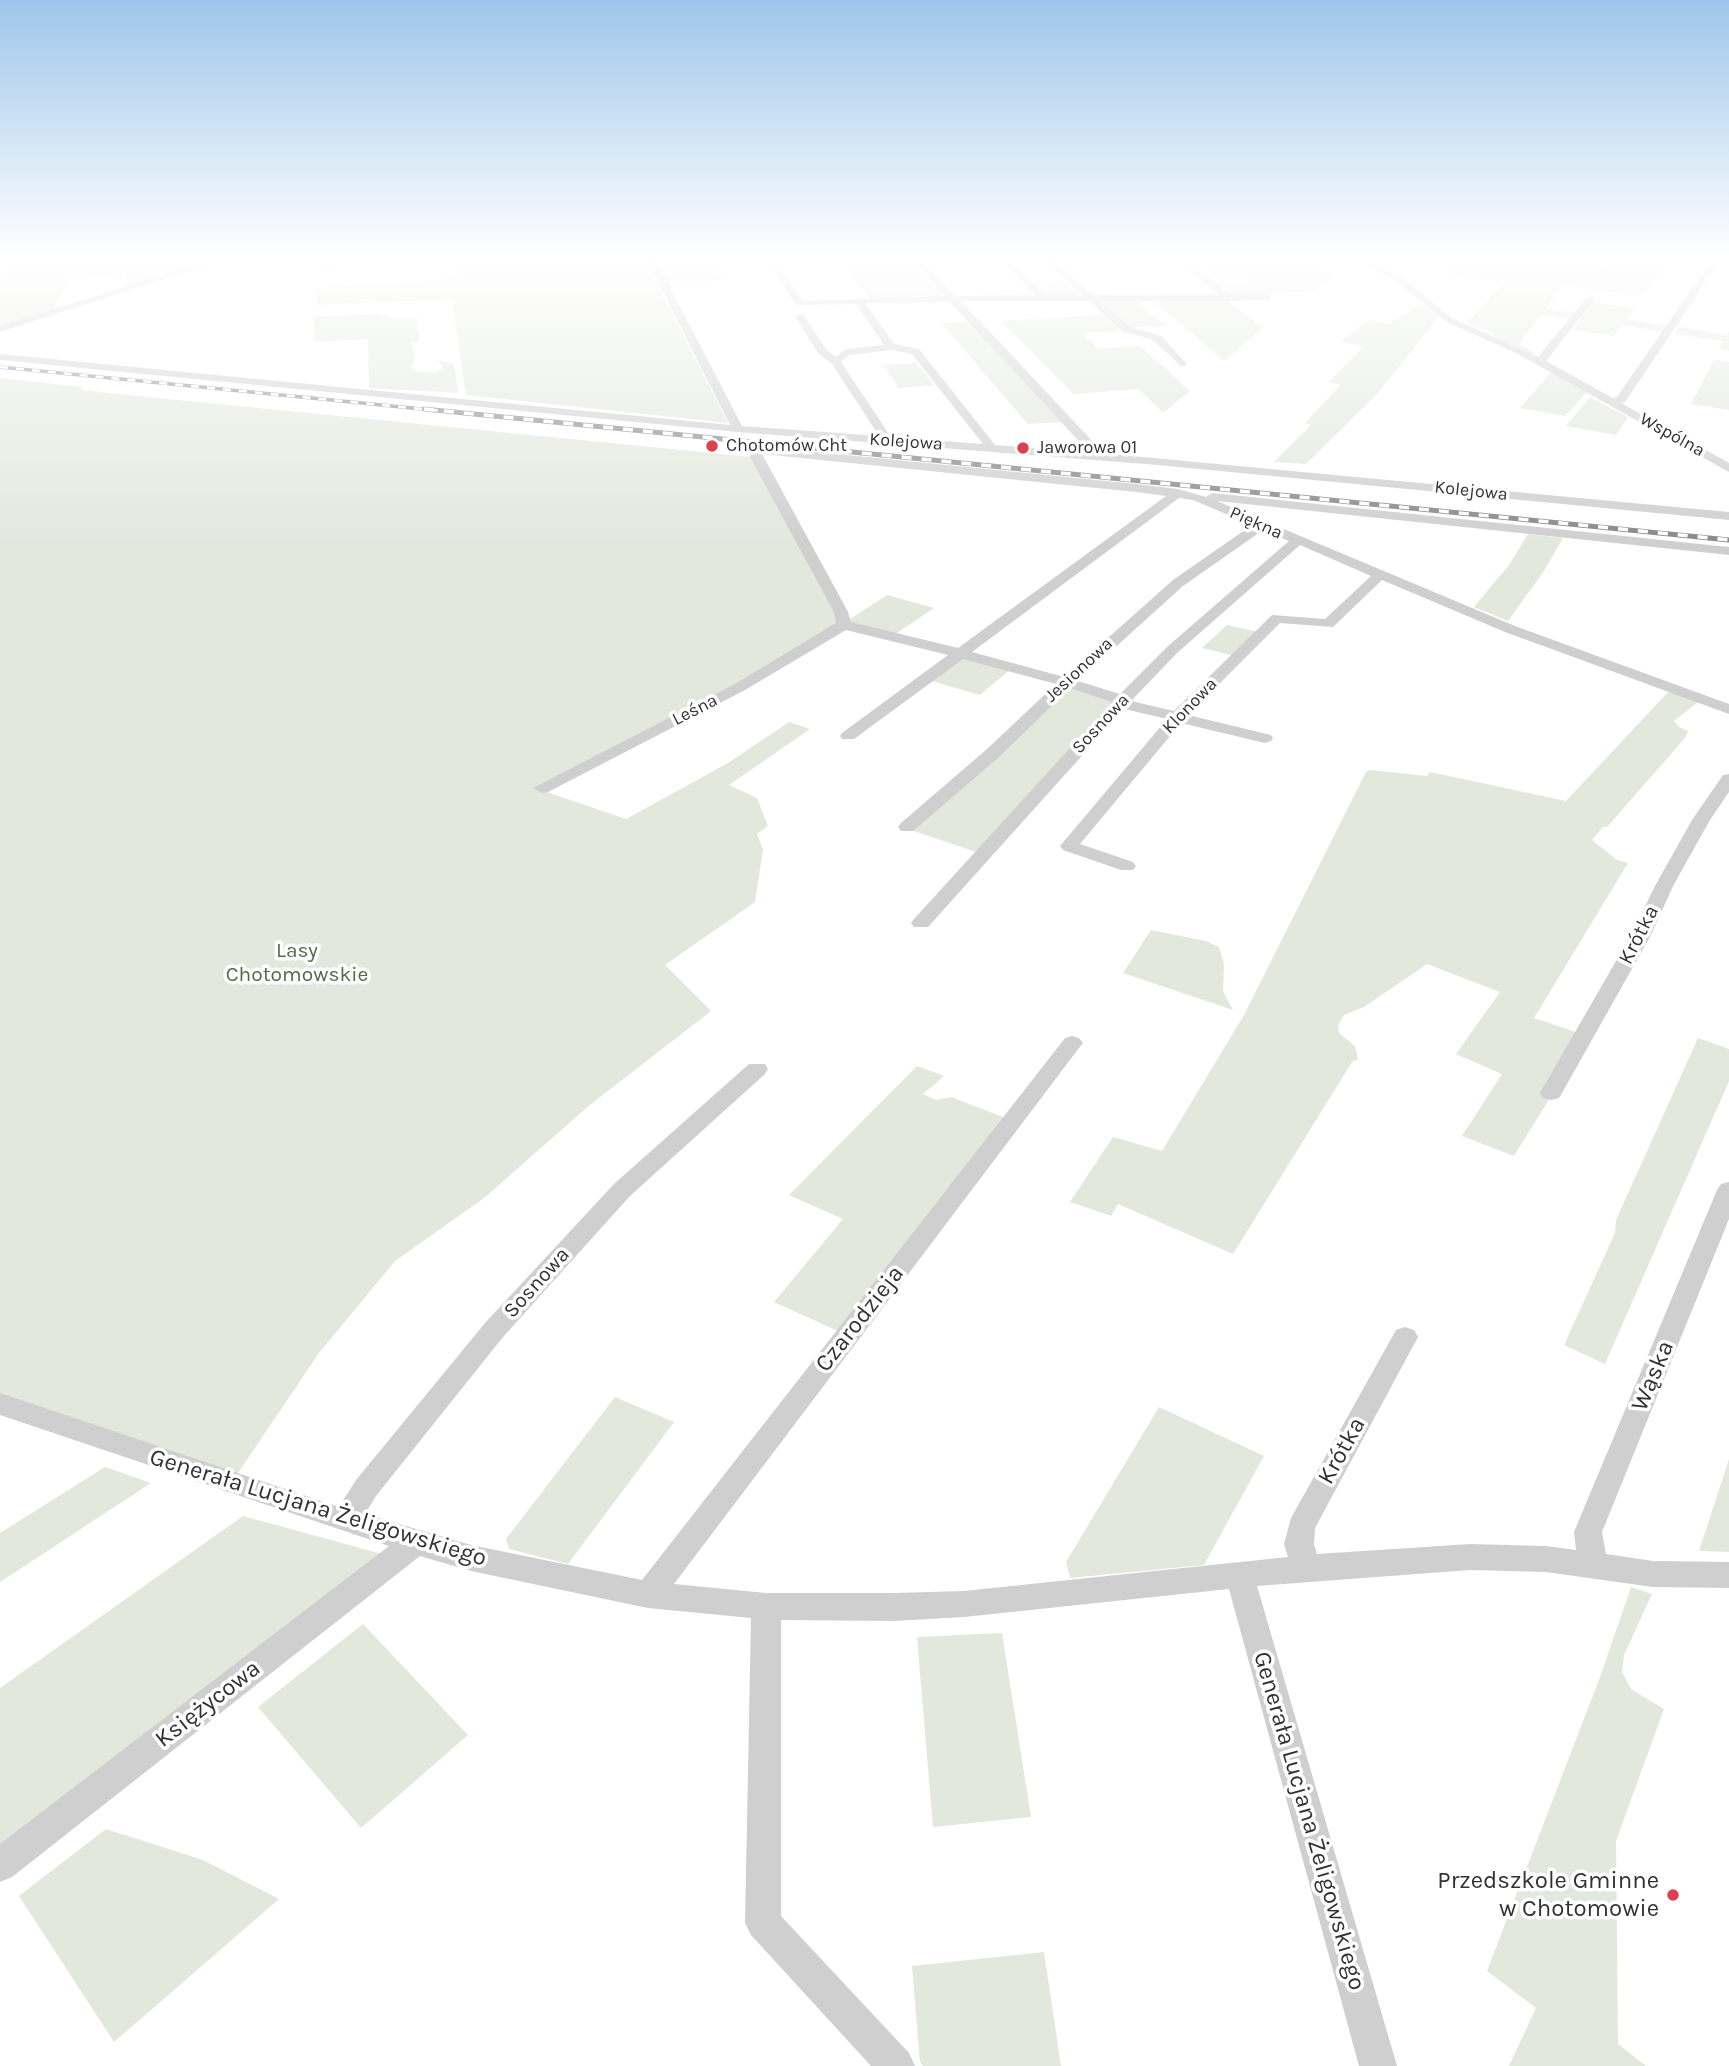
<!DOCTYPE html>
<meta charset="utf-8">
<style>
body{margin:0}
canvas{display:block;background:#fff}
</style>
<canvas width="1729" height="2066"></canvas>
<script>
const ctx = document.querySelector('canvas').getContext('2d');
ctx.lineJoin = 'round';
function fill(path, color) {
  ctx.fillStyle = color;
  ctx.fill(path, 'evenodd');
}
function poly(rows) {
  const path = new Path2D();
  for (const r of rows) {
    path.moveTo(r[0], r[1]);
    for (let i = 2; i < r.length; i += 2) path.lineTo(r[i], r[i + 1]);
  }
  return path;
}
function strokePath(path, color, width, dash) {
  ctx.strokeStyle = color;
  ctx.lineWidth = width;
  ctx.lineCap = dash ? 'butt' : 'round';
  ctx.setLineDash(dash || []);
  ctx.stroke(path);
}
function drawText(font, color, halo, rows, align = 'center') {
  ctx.font = font + ' Karla,sans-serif';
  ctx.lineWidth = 7;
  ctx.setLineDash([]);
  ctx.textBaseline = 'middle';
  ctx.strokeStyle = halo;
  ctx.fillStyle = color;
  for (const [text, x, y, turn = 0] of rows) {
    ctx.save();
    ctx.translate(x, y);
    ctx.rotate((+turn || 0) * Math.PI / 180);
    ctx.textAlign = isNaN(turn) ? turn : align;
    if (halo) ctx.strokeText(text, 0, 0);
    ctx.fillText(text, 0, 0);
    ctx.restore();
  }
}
const green = poly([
 [15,258,197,258,195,266,127,288,126,275,69,278,53,311,0,326,0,282],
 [316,258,419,258,419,260,315,267],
 [459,258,644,258,728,423,466,395,452,299,317,305,316,288,461,278],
 [656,258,711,258,723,280,667,283],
 [839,258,918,258,946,295,870,299,843,263,834,260],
 [1183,258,1283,258,1338,273,1315,291,1240,296,1219,285,1249,283,1237,273,1205,275,1199,270,1229,268,1216,259,1186,261],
 [1462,258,1533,258,1529,263,1576,269,1580,263,1609,267,1615,258,1672,258,1643,297,1563,285,1546,309,1574,312,1570,319,1541,314,1519,344,1536,353,1531,354,1493,336,1494,333,1467,323,1504,282,1443,274],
 [1065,280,1081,295,1045,296,1031,282],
 [1104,300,1137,301,1166,326,1129,328,1099,302],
 [1181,300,1227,300,1263,328,1224,361,1155,302],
 [1592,302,1634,308,1627,320,1670,326,1663,332,1622,325,1614,336,1573,330],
 [1419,304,1439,317,1377,394,1306,464,1274,462,1311,425,1305,423,1341,385,1329,382,1364,346,1340,342,1368,320,1390,324],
 [377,314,392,318,417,318,417,329,421,334,418,342,411,342,415,356,411,367,419,372,436,373,443,368,438,360,454,364,458,393,369,388,368,339,314,342,314,317],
 [1104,315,1120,331,1082,333,1098,349,1140,346,1190,391,1163,413,1139,389,1074,394,1001,321],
 [971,322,1062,422,1028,424,941,323],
 [1679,327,1727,335,1729,331,1729,351,1719,349,1723,341,1675,334],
 [1714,360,1729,362,1729,410,1691,404],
 [916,363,934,385,899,388,883,365],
 [1552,371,1588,391,1565,416,1520,408],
 [0,378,82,387,83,390,118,394,752,457,836,610,836,624,724,692,547,792,626,819,728,763,789,722,810,729,729,785,757,798,768,826,757,834,763,849,755,902,665,965,711,1011,591,1104,484,1198,395,1261,319,1353,236,1476,0,1395],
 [1590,397,1628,417,1616,435,1566,426],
 [1528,534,1563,538,1544,571,1508,621,1474,607,1509,565],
 [887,595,934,608,891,637,853,626,850,619],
 [1227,625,1258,632,1234,656,1202,648],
 [961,659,969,659,1011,669,980,695,932,681],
 [1070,686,1118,700,979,853,908,829],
 [1669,691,1698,702,1674,721,1679,727,1688,731,1685,738,1607,827,1603,827,1592,840,1617,860,1628,863,1534,1018,1581,1034,1551,1096,1514,1156,1462,1136,1502,1074,1456,1054,1500,992,1427,964,1364,1007,1344,1015,1338,1025,1339,1033,1355,1046,1358,1059,1352,1062,1233,1254,1118,1204,1111,1216,1070,1202,1113,1137,1162,1151,1244,1015,1366,772,1370,770,1427,776,1430,772,1566,801],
 [1151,930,1206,941,1219,947,1224,964,1223,991,1233,1010,1123,973],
 [1698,1038,1729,1049,1729,1081,1605,1364,1564,1345,1615,1233,1616,1220],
 [917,1066,944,1076,923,1094,936,1100,951,1097,1008,1119,840,1332,774,1302,843,1219,789,1195],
 [615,1397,674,1422,568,1564,509,1549,506,1539],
 [1159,1407,1264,1456,1204,1565,1070,1578,1066,1562],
 [1729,1459,1729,1552,1699,1551],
 [105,1467,151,1483,0,1582,0,1533],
 [243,1516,382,1554,0,1851,0,1688],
 [1631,1587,1652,1594,1624,1655,1622,1672,1631,1689,1664,1709,1616,1841,1618,2044,1646,2066,1509,2066,1536,2008,1487,1971,1600,1677],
 [363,1624,468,1735,361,1828,258,1707],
 [1002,1633,1031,1817,933,1827,917,1637],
 [106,1829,203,1860,279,1899,114,2042,19,1896],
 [1044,1952,1061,2066,923,2066,920,2062,912,1966]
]);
const street = poly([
 [216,258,230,258,0,332,0,326,216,258],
 [646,258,655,258,742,426,879,436,832,364,818,353,795,316,803,314,826,349,836,357,846,349,884,345,856,304,796,305,775,272,759,258,769,258,781,268,803,301,945,296,919,267,917,258,925,258,926,264,955,296,1035,295,998,258,1007,258,1046,295,1082,295,1042,258,1052,258,1093,295,1218,294,1172,258,1182,258,1230,294,1266,294,1271,297,1266,300,1229,301,1100,301,1130,327,1161,336,1187,364,1182,367,1153,340,1122,331,1089,301,961,301,1097,446,1100,453,1729,512,1729,520,1158,465,738,432,0,360,0,354,730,425,646,258],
 [950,302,1087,450,1088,452,995,445,919,349,894,344,865,303,950,302],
 [891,350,912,354,983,444,891,437,841,362,849,355,891,350],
 [1357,258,1368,258,1404,279,1452,318,1538,357,1587,297,1593,297,1593,301,1546,361,1613,398,1617,397,1713,258,1722,258,1625,402,1621,403,1729,463,1729,472,1516,353,1446,322,1398,283,1357,258],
 [757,446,1136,484,1178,489,1206,497,1212,493,1729,547,1729,555,1217,501,1515,626,1729,704,1729,714,1505,632,1382,580,1333,627,1280,623,1188,715,1271,735,1273,738,1271,741,1265,743,1181,723,1080,844,1133,862,1136,866,1133,870,1121,870,1063,850,1060,846,1167,719,1124,709,928,927,914,927,911,923,914,919,1112,702,1070,688,999,757,913,831,901,831,898,827,901,823,987,749,1056,684,963,659,854,739,842,739,840,736,842,733,948,655,846,630,745,690,548,792,542,793,533,788,735,684,836,623,834,612,750,457,751,450,757,446],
 [762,454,1136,492,1166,496,958,648,851,622,848,612,762,454],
 [1179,498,1193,500,1252,525,1173,580,1064,677,972,652,1179,498],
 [1263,530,1289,541,1167,647,1120,694,1078,681,1183,586,1263,530],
 [1300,545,1371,576,1325,619,1272,615,1174,711,1131,701,1177,653,1300,545],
 [1729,774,1729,792,1710,820,1673,886,1651,935,1562,1093,1559,1098,1551,1100,1543,1098,1540,1093,1631,935,1655,886,1692,820,1723,775,1729,774],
 [1072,1036,1079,1038,1083,1043,1079,1048,674,1584,766,1593,894,1593,964,1591,1288,1557,1284,1544,1291,1518,1396,1330,1405,1327,1414,1330,1418,1337,1315,1528,1314,1544,1317,1554,1470,1544,1546,1546,1576,1550,1574,1532,1717,1190,1721,1184,1729,1182,1729,1219,1602,1532,1606,1554,1653,1561,1729,1562,1729,1588,1653,1587,1546,1572,1470,1570,1257,1586,1397,2066,1359,2066,1229,1589,964,1617,894,1621,781,1620,781,1916,909,2053,915,2066,871,2066,751,1935,745,1923,751,1618,648,1608,471,1571,420,1556,12,1877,0,1882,0,1844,389,1546,0,1415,0,1393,339,1507,356,1480,485,1323,614,1184,749,1064,765,1064,768,1069,765,1074,630,1196,503,1337,376,1496,365,1514,471,1545,642,1580,1065,1038,1072,1036]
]);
const railFar1 = poly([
 [0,367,442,411]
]);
const rail = poly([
 [424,409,1729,540]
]);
const markers = [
 [712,446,7,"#db424d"],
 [1023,448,7,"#db424d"],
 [1673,1895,7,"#db424d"]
];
const farStreetnames = [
 ["Wspólna",1672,435,29],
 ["Kolejowa",906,442,4],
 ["Kolejowa",1471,491,6],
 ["Piękna",1256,523,24],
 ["Jesionowa",1079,670,-43],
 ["Klonowa",1190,706,-46],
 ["Leśna",695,710,-27],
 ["Sosnowa",1101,724,-47]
];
const farPoinames = [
 ["Chotomów Cht",726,446],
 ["Jaworowa 01",1037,448]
];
const streetNames = [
 ["Krótka",1639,935,-63],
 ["Sosnowa",537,1283,-48]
];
const parkNames = [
 ["Lasy",297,951],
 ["Chotomowskie",297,975]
];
const nearStreetnames = [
 ["Czarodzieja",860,1319,-52],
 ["Wąska",1653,1376,-67],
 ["Krótka",1342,1451,-61],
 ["Generała Lucjana Żeligowskiego",318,1508,17],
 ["Księżycowa",208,1704,-38],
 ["Generała Lucjana Żeligowskiego",1309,1821,74]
];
const nearPoinames = [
 ["Przedszkole Gminne",1659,1881],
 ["w Chotomowie",1659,1909]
];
fill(green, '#e2e8dc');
fill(street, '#cfcfcf');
strokePath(railFar1, '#878787', 3.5);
strokePath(rail, '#878787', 5);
strokePath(railFar1, '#fff', 2.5, [8]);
strokePath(rail, '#fff', 3.5, [10]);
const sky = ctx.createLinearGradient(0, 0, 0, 547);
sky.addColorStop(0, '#9ec6ea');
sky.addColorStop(0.47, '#fff');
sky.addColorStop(1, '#ffffff00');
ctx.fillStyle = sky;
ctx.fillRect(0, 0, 1729, 547);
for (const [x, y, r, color] of markers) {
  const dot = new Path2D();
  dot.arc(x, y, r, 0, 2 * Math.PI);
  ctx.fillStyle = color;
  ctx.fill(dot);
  strokePath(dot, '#fff', 2.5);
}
drawText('18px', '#323232', '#fff', farStreetnames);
drawText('18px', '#323232', '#fff', farPoinames, 'left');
drawText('21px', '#323232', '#fff', streetNames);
drawText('21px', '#556c41', '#fff', parkNames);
drawText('24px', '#323232', '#fff', nearStreetnames);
drawText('24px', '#323232', '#fff', nearPoinames, 'right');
</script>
